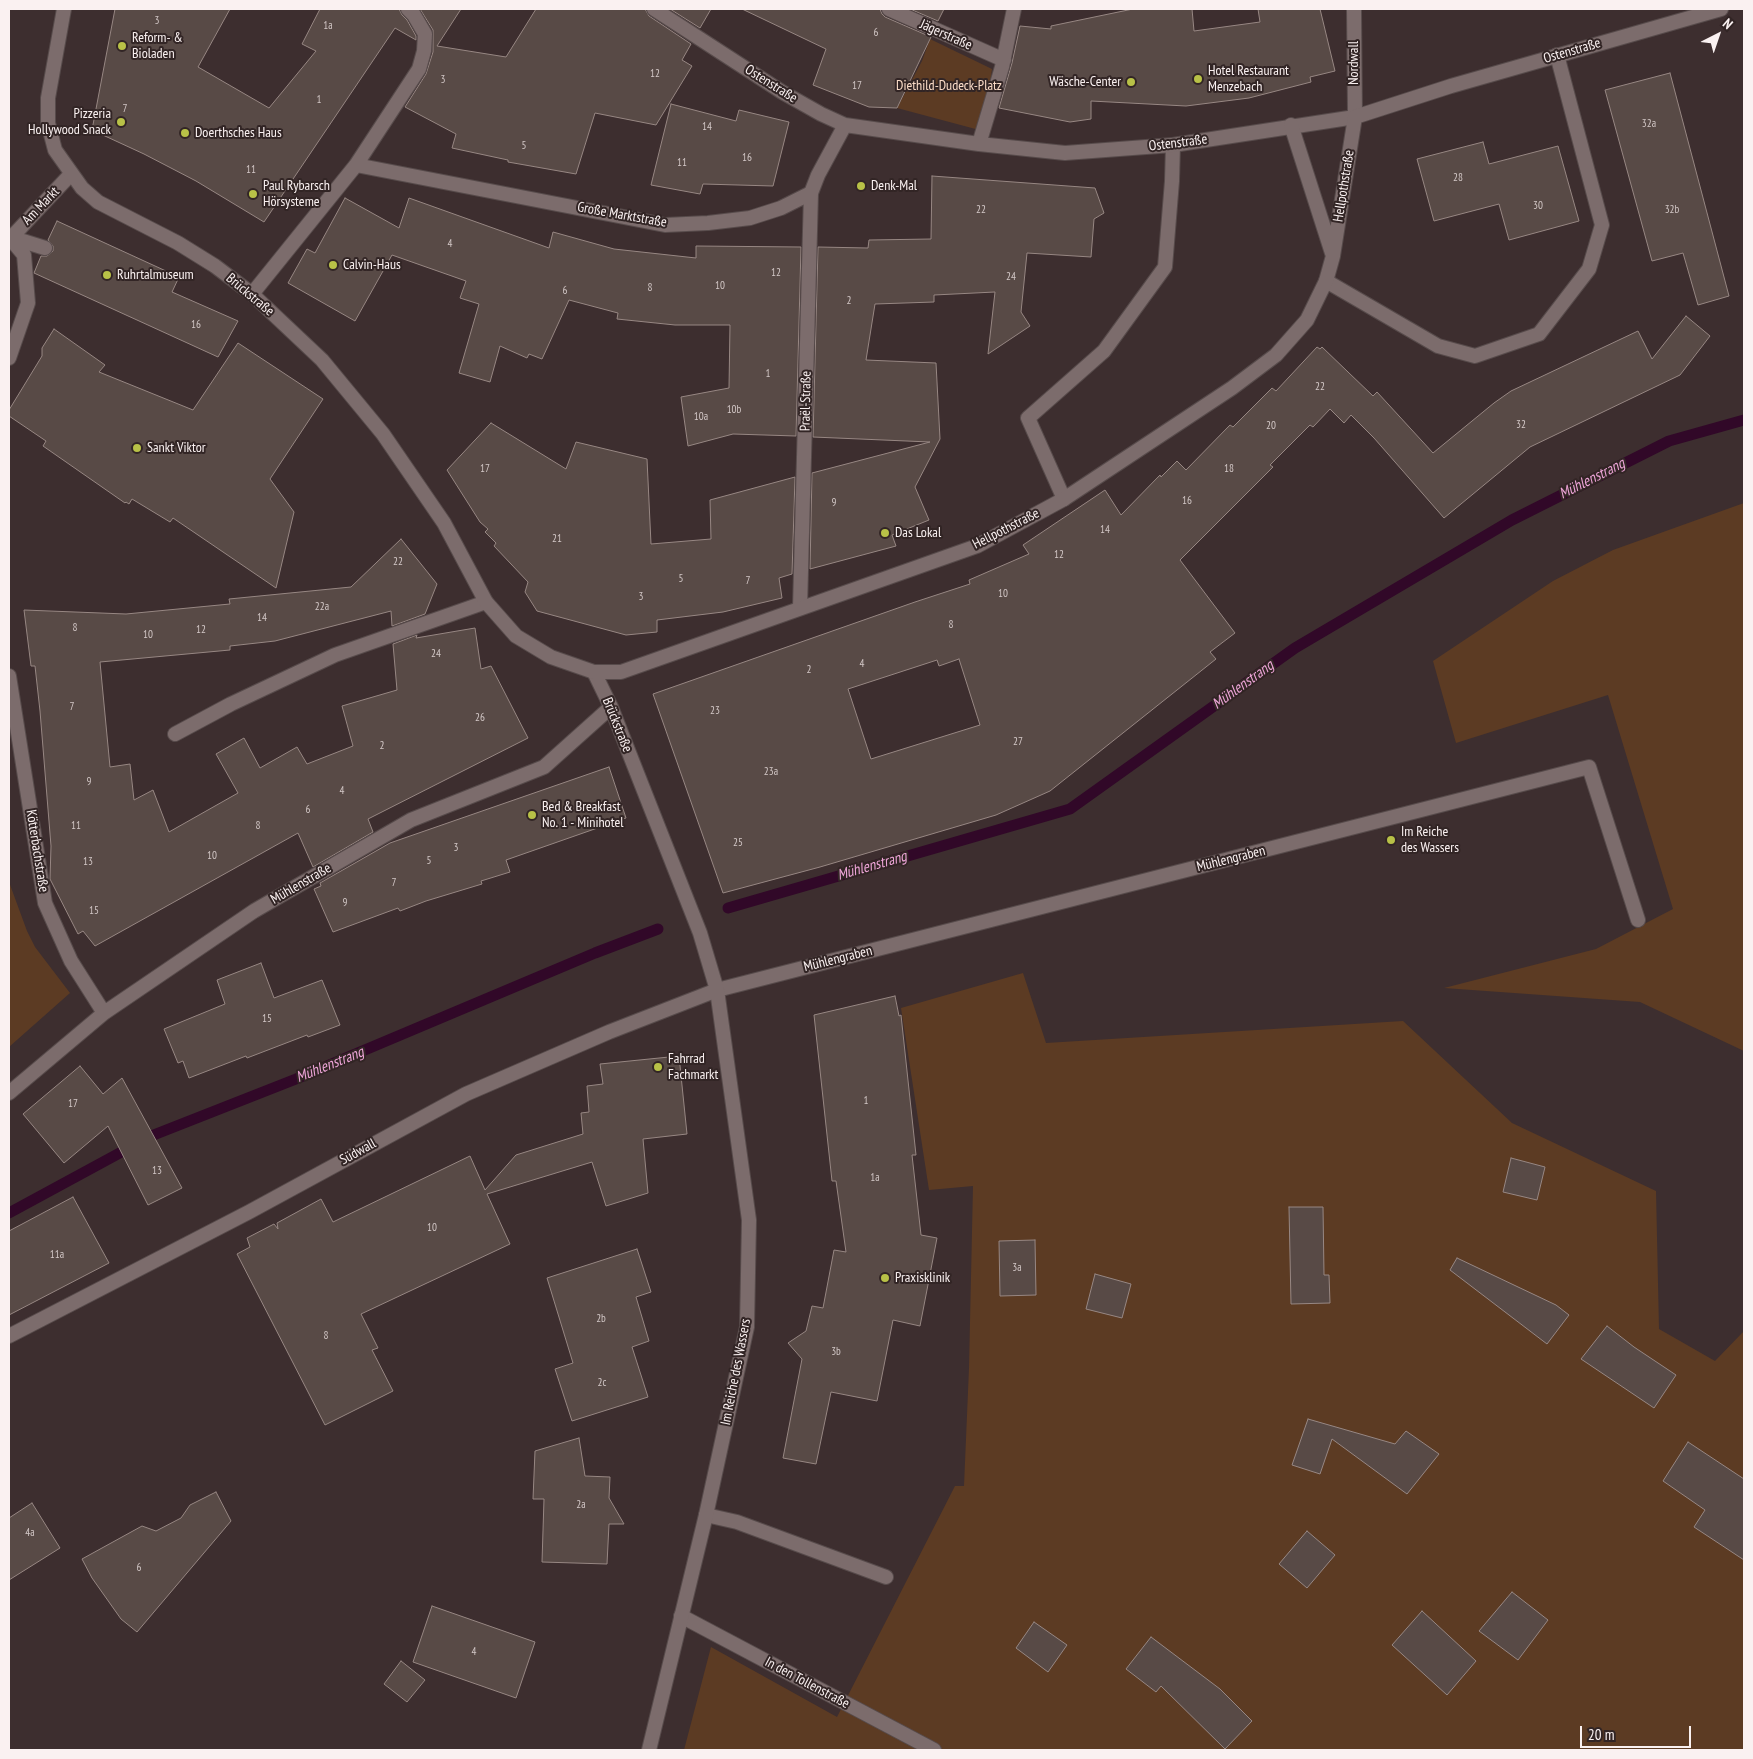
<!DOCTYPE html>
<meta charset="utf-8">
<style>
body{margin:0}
#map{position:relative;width:1753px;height:1759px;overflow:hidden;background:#3d2e2f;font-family:"PT Sans Narrow",sans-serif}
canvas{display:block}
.frame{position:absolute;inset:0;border:10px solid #faf1f1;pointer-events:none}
.north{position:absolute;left:1693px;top:10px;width:50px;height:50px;-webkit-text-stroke:4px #322525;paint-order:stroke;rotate:41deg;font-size:14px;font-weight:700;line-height:20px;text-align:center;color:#faf1f1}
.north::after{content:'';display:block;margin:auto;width:18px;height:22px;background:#faf1f1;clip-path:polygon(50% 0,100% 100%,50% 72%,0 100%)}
.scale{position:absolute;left:1580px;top:1726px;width:111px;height:22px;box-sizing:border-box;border:2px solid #faf1f1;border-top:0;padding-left:6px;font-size:15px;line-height:18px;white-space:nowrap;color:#faf1f1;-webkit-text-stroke:4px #322525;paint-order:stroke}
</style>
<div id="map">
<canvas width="1753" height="1759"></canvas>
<div class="frame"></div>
<div class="north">N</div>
<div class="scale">20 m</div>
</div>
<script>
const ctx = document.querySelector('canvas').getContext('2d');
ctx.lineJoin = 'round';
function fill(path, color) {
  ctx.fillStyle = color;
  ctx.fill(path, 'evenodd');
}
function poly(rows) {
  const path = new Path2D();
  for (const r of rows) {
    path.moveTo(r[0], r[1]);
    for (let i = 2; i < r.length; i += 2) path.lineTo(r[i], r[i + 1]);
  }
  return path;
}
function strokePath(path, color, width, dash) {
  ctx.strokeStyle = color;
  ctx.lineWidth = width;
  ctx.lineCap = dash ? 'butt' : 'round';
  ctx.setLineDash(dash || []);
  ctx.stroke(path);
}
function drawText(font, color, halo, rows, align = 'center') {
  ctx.font = font + ' "PT Sans Narrow",sans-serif';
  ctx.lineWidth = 4;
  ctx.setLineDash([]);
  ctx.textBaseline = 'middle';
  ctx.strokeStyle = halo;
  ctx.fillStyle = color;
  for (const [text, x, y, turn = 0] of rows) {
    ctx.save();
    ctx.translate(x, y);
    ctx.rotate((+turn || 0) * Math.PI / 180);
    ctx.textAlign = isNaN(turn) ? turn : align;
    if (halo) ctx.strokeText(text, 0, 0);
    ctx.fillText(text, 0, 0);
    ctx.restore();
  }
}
const green = poly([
 [930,39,992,69,983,131,897,108,922,61],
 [1744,503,1744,1051,1640,1002,1444,988,1596,949,1673,909,1608,695,1456,743,1433,661,1553,581,1613,550],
 [9,882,27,931,35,947,70,993,9,1047],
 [1023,973,1046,1043,1403,1021,1512,1123,1656,1191,1659,1329,1715,1361,1744,1331,1744,1750,684,1750,711,1647,837,1717,955,1486,964,1486,969,1368,973,1186,929,1190,901,1008]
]);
const stream = poly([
 [728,908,1070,809,1295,648,1512,520,1669,441,1744,420],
 [9,1213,151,1136,296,1079,595,953,658,929]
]);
const building = poly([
 [115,9,230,9,198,67,269,108,316,51,302,44,320,9,399,9,402,15,407,20,416,36,416,40,395,28,264,222,196,181,144,154,92,130,115,9],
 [420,9,461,9,437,46,506,57,536,9,645,9,649,16,691,44,682,60,692,66,656,125,595,113,576,174,508,162,508,160,452,148,456,134,405,107,426,74,433,52,433,30,420,9],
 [670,9,711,9,700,28,670,9],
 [742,9,880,9,882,14,885,17,931,37,897,108,869,107,813,85,826,49,742,9],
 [910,9,944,9,938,21,910,9],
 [1133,9,1192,9,1194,31,1260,22,1258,9,1320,9,1335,71,1310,77,1311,82,1249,98,1186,106,1091,101,1091,119,1070,122,999,108,1012,63,1020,26,1051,29,1051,26,1133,9],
 [1670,73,1729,296,1698,305,1683,253,1652,261,1605,90,1670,73],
 [671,104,736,121,739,110,789,122,773,186,703,184,700,194,651,185,671,104],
 [1483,142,1489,164,1558,146,1579,221,1509,240,1499,204,1434,221,1417,159,1483,142],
 [932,176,1095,188,1104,213,1094,219,1091,257,1027,253,1021,312,1030,326,988,354,995,292,934,295,934,302,875,304,866,360,936,363,940,439,915,487,929,520,892,535,896,546,810,569,812,473,930,442,813,437,818,247,868,248,869,240,931,239,932,176],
 [345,198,399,228,409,198,549,248,553,232,614,249,696,258,696,246,801,247,796,436,733,434,688,446,681,397,729,388,730,325,675,325,617,319,618,313,569,300,542,359,529,354,527,358,500,346,490,382,459,373,479,304,460,298,466,281,392,255,355,321,288,283,307,249,315,253,345,198],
 [57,221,179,277,172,292,238,321,218,357,34,273,41,256,47,256,53,251,53,246,48,240,57,221],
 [1686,316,1710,336,1680,375,1530,447,1444,518,1374,438,1351,415,1344,423,1330,409,1313,427,1310,425,1270,465,1273,467,1180,560,1235,633,1210,652,1216,659,1050,791,996,815,820,867,723,893,653,694,915,602,970,584,969,580,1029,554,1023,545,1105,490,1121,515,1160,475,1161,477,1177,461,1186,470,1230,425,1233,427,1272,388,1276,391,1317,347,1320,349,1322,347,1373,396,1377,392,1433,453,1494,403,1511,391,1638,331,1652,359,1686,316],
 [959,659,980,725,871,759,848,689,937,660,939,666,959,659],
 [54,329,105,365,99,372,193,410,238,343,323,399,270,479,294,512,276,588,173,518,170,522,132,499,129,504,126,502,125,503,43,446,46,441,9,416,9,410,42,356,42,348,54,329],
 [491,423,566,469,576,442,647,459,651,544,711,539,710,500,795,477,792,574,779,578,782,598,723,612,657,620,657,632,626,635,537,611,525,592,528,582,494,546,496,543,485,532,488,529,480,522,447,470,491,423],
 [401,539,437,584,425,614,392,626,391,611,275,641,230,646,230,650,100,662,110,767,130,764,134,800,153,790,169,832,238,793,216,754,244,738,260,768,297,747,307,764,353,746,342,706,397,690,393,644,417,635,416,638,475,628,481,669,491,666,528,738,368,819,373,832,313,867,298,833,95,946,83,931,78,934,50,879,51,846,40,711,35,666,31,666,24,610,126,614,230,604,229,599,351,587,401,539],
 [609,767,626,818,506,860,510,872,481,881,482,884,426,901,400,911,398,908,333,932,314,889,321,886,320,883,390,843,609,767],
 [261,963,274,998,322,980,340,1025,308,1037,307,1035,247,1058,246,1056,189,1078,183,1061,178,1063,164,1029,225,1004,217,980,261,963],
 [895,996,899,1016,901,1015,916,1155,912,1155,921,1235,937,1238,920,1326,893,1320,877,1401,831,1392,816,1464,783,1458,802,1359,788,1343,806,1331,812,1306,823,1308,834,1250,846,1252,836,1181,832,1181,814,1015,895,996],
 [679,1056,687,1134,643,1139,648,1193,606,1206,592,1162,487,1194,510,1244,361,1314,378,1348,372,1350,393,1391,325,1425,237,1254,250,1247,247,1238,274,1224,278,1229,277,1223,321,1199,333,1222,470,1156,485,1190,516,1155,583,1134,581,1113,589,1112,587,1086,603,1084,600,1064,679,1056],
 [80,1066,103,1094,122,1078,182,1188,148,1205,108,1126,64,1163,23,1114,80,1066],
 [1511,1158,1545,1167,1537,1200,1503,1192,1511,1158],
 [73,1197,109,1263,9,1315,9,1231,73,1197],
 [1289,1207,1323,1207,1324,1275,1329,1275,1330,1303,1291,1304,1289,1207],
 [1035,1240,1036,1295,1000,1296,999,1241,1035,1240],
 [637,1249,651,1292,636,1297,649,1341,632,1347,648,1397,572,1421,555,1369,573,1363,547,1278,637,1249],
 [1457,1258,1556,1305,1569,1315,1547,1344,1450,1270,1457,1258],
 [1095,1274,1131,1284,1122,1318,1086,1309,1095,1274],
 [1607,1326,1634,1347,1676,1375,1654,1408,1581,1359,1607,1326],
 [1308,1419,1395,1444,1406,1431,1439,1454,1407,1494,1332,1439,1320,1474,1292,1465,1308,1419],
 [579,1438,585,1476,610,1477,609,1498,624,1524,609,1524,607,1564,542,1562,544,1499,533,1499,535,1451,579,1438],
 [1688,1442,1744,1479,1744,1560,1694,1527,1705,1510,1663,1481,1688,1442],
 [216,1492,231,1521,137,1632,121,1619,92,1578,82,1559,142,1526,156,1531,181,1518,190,1505,216,1492],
 [32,1503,60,1548,9,1580,9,1518,32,1503],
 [1307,1531,1335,1555,1307,1588,1279,1564,1307,1531],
 [1512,1592,1548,1620,1518,1660,1479,1631,1512,1592],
 [432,1606,535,1642,516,1698,413,1662,432,1606],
 [1422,1611,1476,1661,1447,1695,1392,1645,1422,1611],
 [1034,1622,1067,1645,1048,1672,1016,1648,1034,1622],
 [1151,1637,1220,1689,1252,1721,1225,1749,1161,1686,1156,1692,1126,1669,1151,1637],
 [401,1661,425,1680,407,1702,384,1684,401,1661]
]);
const service = poly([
 [1326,281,1438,346,1475,356,1539,334,1589,269,1602,225,1557,55],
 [1064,499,1028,418,1104,351,1165,267,1172,181,1173,145],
 [717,990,1589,767,1638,920],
 [706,1515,737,1522,886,1577],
 [681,1616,934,1750]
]);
const pedestrian = poly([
 [9,237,24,255,28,303,9,358],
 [10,237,45,248],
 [9,240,71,174]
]);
const minor = poly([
 [654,9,782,92,821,114,845,125,979,144,1065,153,1173,145,1355,117,1354,9],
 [889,9,1004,60],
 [979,144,1002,67,1014,9],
 [356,165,665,225,708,223,750,218,781,208,811,193,818,175,845,125],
 [252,294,356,165,419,69,424,51,425,34,414,15,408,9],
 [800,608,811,193],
 [594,672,611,707,700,933,717,990,749,1220,747,1327,706,1515,649,1750],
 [9,676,45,903,71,961,104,1013],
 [175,734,231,704,335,655,486,602],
 [9,1093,104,1013,254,911,411,820,544,767,611,707],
 [9,1336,249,1212,466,1094,609,1032,717,990]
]);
const tertiary = poly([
 [64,9,48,98,48,123,55,150,82,188,98,202,178,243,215,266,252,294,322,360,383,434,444,523,486,602,516,636,551,657,594,672,621,672,977,546,1064,499,1232,388,1276,355,1307,320,1326,281,1333,256,1355,117,1451,86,1721,9],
 [1291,125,1332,253]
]);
const markers = [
 [122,46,5,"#b8c147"],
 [1198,79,5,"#b8c147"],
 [1131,82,5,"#b8c147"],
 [121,122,5,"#b8c147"],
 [185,133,5,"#b8c147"],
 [861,186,5,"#b8c147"],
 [253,194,5,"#b8c147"],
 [333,265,5,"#b8c147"],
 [107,275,5,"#b8c147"],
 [137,448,5,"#b8c147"],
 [885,533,5,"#b8c147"],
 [532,815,5,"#b8c147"],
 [1391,840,5,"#b8c147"],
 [658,1067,5,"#b8c147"],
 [885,1278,5,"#b8c147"]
];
const numberNames = [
 ["3",157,21],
 ["1a",328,26],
 ["6",876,33],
 ["12",655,74],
 ["3",443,80],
 ["17",857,86],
 ["1",319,100],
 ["7",125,109],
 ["32a",1649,124],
 ["14",707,127],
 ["5",524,146],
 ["16",747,158],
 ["11",682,163],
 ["11",251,170],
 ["28",1458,178],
 ["30",1538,206],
 ["22",981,210],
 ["32b",1672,210],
 ["4",450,244],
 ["12",776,273],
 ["24",1011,277],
 ["10",720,286],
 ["8",650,288],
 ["6",565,291],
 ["2",849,301],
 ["16",196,325],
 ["1",768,374],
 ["22",1320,387],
 ["10b",734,410],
 ["10a",701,417],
 ["32",1521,425],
 ["20",1271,426],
 ["17",485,469],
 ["18",1229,469],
 ["16",1187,501],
 ["9",834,503],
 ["14",1105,530],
 ["21",557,539],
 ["12",1059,555],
 ["22",398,562],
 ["5",681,579],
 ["7",748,581],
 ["10",1003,594],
 ["3",641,597],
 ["22a",322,607],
 ["14",262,618],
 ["8",951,625],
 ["8",75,628],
 ["12",201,630],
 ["10",148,635],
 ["24",436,654],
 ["4",862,664],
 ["2",809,670],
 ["7",72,707],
 ["23",715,711],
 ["26",480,718],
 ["27",1018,742],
 ["2",382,746],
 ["23a",771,772],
 ["9",89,782],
 ["4",342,791],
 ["6",308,810],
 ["11",76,826],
 ["8",258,826],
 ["25",738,843],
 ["3",456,848],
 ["10",212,856],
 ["5",429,861],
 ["13",88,862],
 ["7",394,883],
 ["9",345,903],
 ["15",94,911],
 ["15",267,1019],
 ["1",866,1101],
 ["17",73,1104],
 ["13",157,1171],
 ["1a",875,1178],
 ["10",432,1228],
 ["11a",57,1255],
 ["3a",1017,1268],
 ["2b",601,1319],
 ["8",326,1336],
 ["3b",836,1352],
 ["2c",602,1383],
 ["2a",581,1505],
 ["4a",30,1533],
 ["6",139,1568],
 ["4",474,1652]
];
const streetNames = [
 ["Jägerstraße",946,35,24],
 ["Ostenstraße",1572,51,-16],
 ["Nordwall",1354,63,-90],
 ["Ostenstraße",771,84,32],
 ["Ostenstraße",1178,143,-7],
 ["Hellpothstraße",1344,186,-81],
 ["Am Markt",41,206,-46],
 ["Große Marktstraße",622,215,10],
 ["Brückstraße",250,295,40],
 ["Praël-Straße",806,401,-89],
 ["Hellpothstraße",1006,529,-27],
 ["Brückstraße",617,725,68],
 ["Kötterbachstraße",37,851,81],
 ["Mühlengraben",1231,859,-14],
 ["Mühlenstraße",301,884,-30],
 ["Mühlengraben",838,959,-14],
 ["Südwall",358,1152,-29],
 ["Im Reiche des Wassers",736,1372,-79],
 ["In den Tollenstraße",807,1683,28]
];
const poiNames = [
 ["Reform- &",132,38],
 ["Bioladen",132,54],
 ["Hotel Restaurant",1208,71],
 ["Menzebach",1208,87],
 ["Wäsche-Center",1121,82,"right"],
 ["Pizzeria",111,114,"right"],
 ["Hollywood Snack",111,130,"right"],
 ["Doerthsches Haus",195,133],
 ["Paul Rybarsch",263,186],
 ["Hörsysteme",263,202],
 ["Denk-Mal",871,186],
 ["Calvin-Haus",343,265],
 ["Ruhrtalmuseum",117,275],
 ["Sankt Viktor",147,448],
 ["Das Lokal",895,533],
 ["Bed & Breakfast",542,807],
 ["No. 1 - Minihotel",542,823],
 ["Im Reiche",1401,832],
 ["des Wassers",1401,848],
 ["Fahrrad",668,1059],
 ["Fachmarkt",668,1075],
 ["Praxisklinik",895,1278]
];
const parkNames = [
 ["Diethild-Dudeck-Platz",949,86]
];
const waterNames = [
 ["Mühlenstrang",1592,479,-27],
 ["Mühlenstrang",1243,685,-36],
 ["Mühlenstrang",872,866,-16],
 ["Mühlenstrang",330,1065,-22]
];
fill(green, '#5c3b23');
strokePath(stream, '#310828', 11);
fill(building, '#584a46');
strokePath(building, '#978783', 1);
strokePath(service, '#574b4b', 16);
strokePath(pedestrian, '#574b4b', 16);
strokePath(minor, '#574b4b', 16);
strokePath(tertiary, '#574b4b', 16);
strokePath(service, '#7c6c6c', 14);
strokePath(pedestrian, '#7c6c6c', 14);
strokePath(minor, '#7c6c6c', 14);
strokePath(tertiary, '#7c6c6c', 14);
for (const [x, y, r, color] of markers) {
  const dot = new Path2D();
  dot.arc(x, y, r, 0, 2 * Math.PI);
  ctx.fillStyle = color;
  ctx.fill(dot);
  strokePath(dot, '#322525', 2);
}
drawText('11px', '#d2c7c6', null, numberNames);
drawText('14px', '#faf1f1', '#322525', streetNames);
drawText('14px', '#faf1f1', '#322525', poiNames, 'left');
drawText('14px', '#fbdcc8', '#322525', parkNames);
drawText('italic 15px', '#eea5d8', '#322525', waterNames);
</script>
